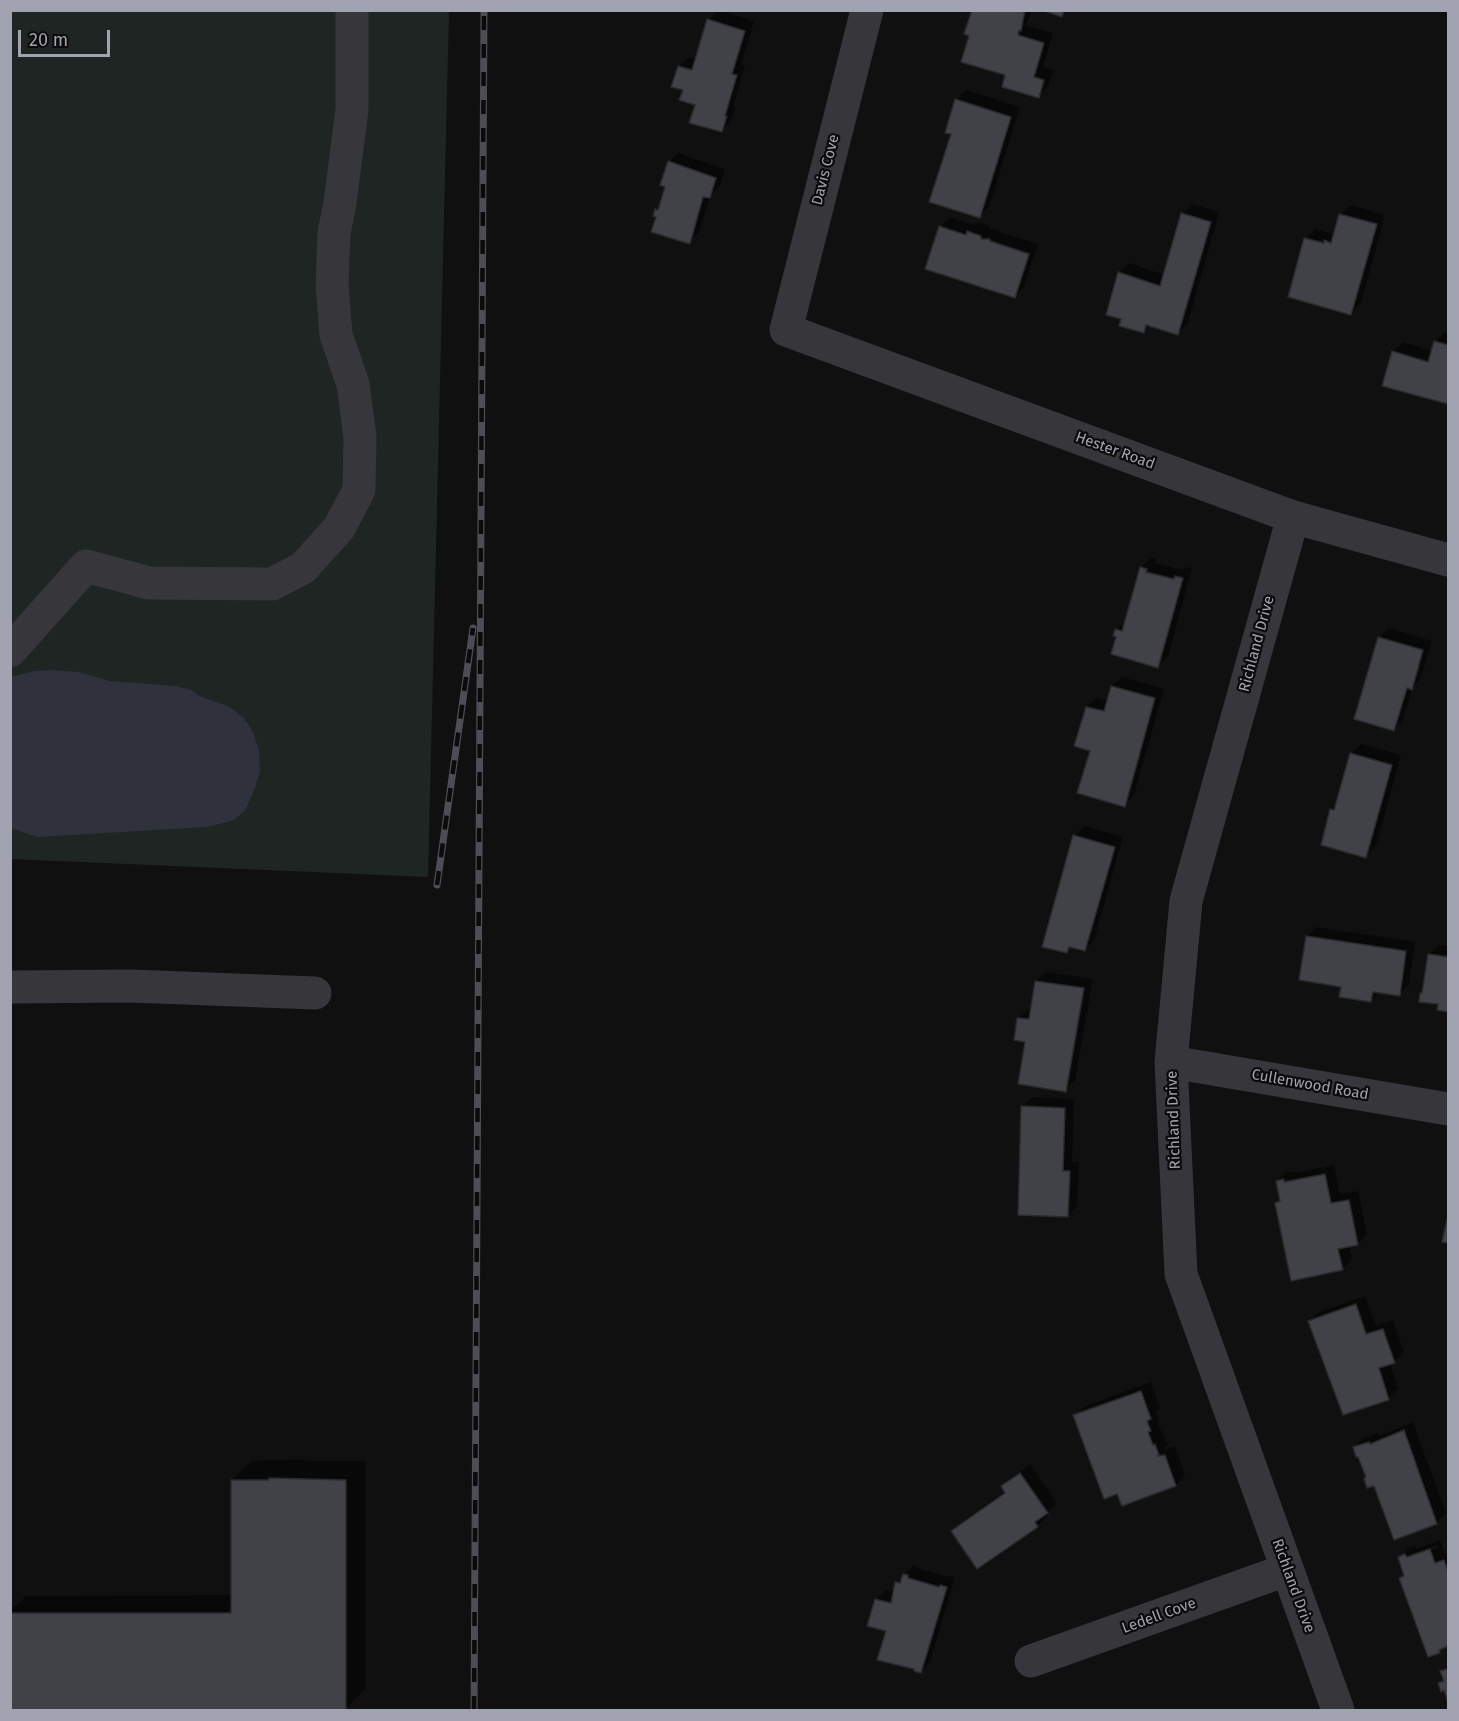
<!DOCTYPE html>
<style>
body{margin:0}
#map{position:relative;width:1459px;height:1721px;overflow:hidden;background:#101011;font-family:"Fira Sans",sans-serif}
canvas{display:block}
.frame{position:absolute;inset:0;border:12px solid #a2a3b1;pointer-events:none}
.scale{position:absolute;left:18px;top:30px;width:92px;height:27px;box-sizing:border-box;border:3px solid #a2a3b1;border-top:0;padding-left:8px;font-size:18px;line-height:21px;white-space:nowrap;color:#a2a3b1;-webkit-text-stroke:4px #0b0b0c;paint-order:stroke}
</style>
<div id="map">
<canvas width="1459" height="1721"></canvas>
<div class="frame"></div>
<div class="scale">20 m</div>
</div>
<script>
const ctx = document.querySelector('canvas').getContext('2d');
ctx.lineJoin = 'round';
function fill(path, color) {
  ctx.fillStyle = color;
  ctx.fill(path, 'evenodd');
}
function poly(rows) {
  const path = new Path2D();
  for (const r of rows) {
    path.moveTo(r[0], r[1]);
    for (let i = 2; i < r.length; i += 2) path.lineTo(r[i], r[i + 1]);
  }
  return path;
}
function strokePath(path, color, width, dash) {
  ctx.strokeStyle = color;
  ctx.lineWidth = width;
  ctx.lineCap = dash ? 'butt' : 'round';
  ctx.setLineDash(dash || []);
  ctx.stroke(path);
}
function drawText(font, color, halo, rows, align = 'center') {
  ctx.font = font + ' "Fira Sans",sans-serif';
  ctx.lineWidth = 4.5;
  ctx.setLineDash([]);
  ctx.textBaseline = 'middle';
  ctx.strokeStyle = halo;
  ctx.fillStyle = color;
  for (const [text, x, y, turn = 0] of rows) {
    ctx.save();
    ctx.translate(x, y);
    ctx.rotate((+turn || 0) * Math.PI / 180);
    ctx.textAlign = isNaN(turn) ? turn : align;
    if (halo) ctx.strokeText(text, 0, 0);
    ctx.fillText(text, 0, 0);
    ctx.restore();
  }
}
const green = poly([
 [11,11,449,11,428,877,11,859]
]);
const water = poly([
 [52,670,79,672,109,681,176,686,191,690,199,696,228,706,244,718,253,732,259,751,260,772,255,788,245,811,232,821,206,827,37,837,11,828,11,677,35,671]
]);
const shadow = poly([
 [718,10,754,21,741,64,745,66,733,106,736,107,731,121,722,130,684,89,679,66,689,57,696,59,708,20],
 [973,10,1032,10,1026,26,1053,33,1043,67,1053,70,1048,87,1038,96,1007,74,971,35],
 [966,90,1020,107,989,207,979,216,953,133,956,100],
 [679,152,685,155,685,156,725,169,720,186,710,196,699,233,689,242,658,216,656,210,662,204,667,186,669,162],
 [1192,204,1219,212,1188,323,1178,333,1150,325,1144,331,1120,273,1129,263,1165,275,1182,214],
 [1350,205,1385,215,1361,303,1351,313,1306,239,1315,229,1333,234,1341,215],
 [950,217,975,225,978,222,990,226,989,229,999,230,999,232,1038,244,1024,287,1014,297,940,227],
 [1445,332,1448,333,1448,403,1384,385,1393,352,1403,342,1433,351,1435,342],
 [1151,558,1156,559,1155,563,1183,570,1186,567,1192,568,1168,657,1158,666,1118,636,1117,630,1127,620,1142,567],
 [1389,628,1432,641,1421,678,1413,686,1403,720,1394,730,1379,638],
 [1122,677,1164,689,1134,795,1124,805,1091,750,1087,707,1097,698,1108,701,1112,686],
 [1361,744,1401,755,1376,846,1366,856,1332,809,1337,804,1351,754],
 [1084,826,1123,837,1094,940,1084,950,1072,946,1066,951,1074,836],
 [1317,927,1415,942,1409,985,1399,994,1380,991,1371,1001,1342,986,1307,936],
 [1439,945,1448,947,1448,1011,1439,1009,1440,1003,1424,991,1429,955],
 [1046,972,1093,979,1075,1080,1065,1090,1019,1018,1029,1009,1032,1009,1036,981],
 [1032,1097,1074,1099,1072,1162,1079,1162,1077,1206,1068,1216,1023,1107],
 [1334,1165,1340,1194,1358,1191,1367,1234,1358,1244,1349,1245,1352,1259,1342,1269,1277,1203,1281,1199,1277,1181,1287,1172,1293,1171,1294,1173],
 [1365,1296,1376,1326,1393,1320,1404,1352,1394,1362,1390,1363,1398,1389,1388,1398,1344,1413,1310,1321,1319,1312],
 [1151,1382,1160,1408,1156,1412,1159,1421,1157,1423,1168,1444,1163,1450,1175,1446,1185,1475,1176,1485,1123,1504,1075,1416,1085,1406],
 [1413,1422,1446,1513,1437,1523,1375,1484,1367,1477,1354,1448,1364,1438,1379,1433,1380,1436],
 [305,1459,305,1461,365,1461,365,1689,346,1708,10,1710,10,1611,26,1596,233,1595,232,1480,252,1461],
 [1030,1464,1057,1503,1045,1514,1047,1516,1037,1526,953,1531,962,1522,1006,1491,1003,1486,1012,1477],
 [1440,1540,1445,1554,1448,1553,1448,1645,1439,1651,1401,1578,1405,1574,1400,1558,1409,1548,1415,1546,1416,1549],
 [1437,1545,1438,1548,1410,1558,1410,1555],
 [914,1565,917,1566,916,1568,949,1577,951,1576,955,1577,930,1662,921,1672,887,1630,869,1625,877,1599,886,1590,895,1592,897,1582],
 [1448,1665,1448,1699,1445,1688,1440,1684,1445,1679,1442,1672]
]);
const building = poly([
 [972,10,1025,10,1021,31,1019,30,1018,35,1044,43,1034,77,1044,80,1039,98,1002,87,1005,75,961,62,969,36,964,34,972,10],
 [1042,10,1064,10,1062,17,1042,10],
 [707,19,745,31,732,74,737,75,725,116,727,116,722,132,689,123,695,105,679,100,683,90,671,87,678,66,692,70,707,19],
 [955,99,1011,117,980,218,929,202,951,134,945,133,955,99],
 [668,161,716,178,710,198,703,197,690,244,651,232,656,217,653,216,655,209,658,210,665,187,660,185,668,161],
 [1181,213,1211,222,1178,335,1146,325,1144,333,1119,326,1121,319,1106,315,1118,272,1160,286,1181,213],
 [1339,214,1377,224,1351,315,1288,297,1304,238,1324,243,1324,240,1331,243,1339,214],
 [939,226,966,235,967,231,981,236,981,239,990,239,990,241,1029,254,1015,298,925,269,939,226],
 [1434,341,1448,345,1448,404,1382,386,1392,351,1428,362,1434,341],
 [1140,567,1147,569,1146,572,1174,579,1175,576,1183,578,1158,668,1111,654,1116,637,1113,636,1115,629,1122,631,1140,567],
 [1378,637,1423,650,1412,690,1407,688,1394,731,1354,719,1378,637],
 [1111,686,1155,698,1125,807,1077,793,1090,751,1074,746,1086,707,1104,711,1111,686],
 [1350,753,1392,765,1366,858,1321,845,1330,809,1334,810,1350,753],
 [1073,835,1115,847,1085,951,1069,947,1067,953,1042,947,1073,835],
 [1306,936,1406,951,1400,996,1373,992,1371,1002,1339,997,1341,987,1299,980,1306,936],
 [1428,954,1448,957,1448,1012,1437,1010,1438,1004,1419,1002,1420,993,1422,993,1428,954],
 [1035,981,1084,988,1066,1092,1018,1084,1025,1042,1014,1040,1017,1018,1029,1019,1035,981],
 [1021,1106,1065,1108,1063,1171,1070,1171,1068,1217,1018,1215,1021,1106],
 [1325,1174,1331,1203,1349,1200,1358,1245,1338,1249,1343,1270,1291,1281,1275,1203,1280,1201,1276,1181,1284,1179,1284,1182,1325,1174],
 [1448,1215,1448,1243,1442,1242,1448,1215],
 [1356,1304,1366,1334,1383,1329,1395,1363,1379,1368,1389,1400,1343,1415,1308,1321,1356,1304],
 [1141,1391,1151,1419,1147,1421,1151,1431,1148,1432,1153,1445,1155,1444,1159,1455,1157,1456,1165,1455,1176,1486,1122,1506,1117,1494,1104,1499,1073,1415,1141,1391],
 [1404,1430,1437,1524,1394,1540,1374,1486,1367,1488,1364,1478,1366,1477,1358,1457,1356,1457,1353,1447,1369,1442,1370,1444,1404,1430],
 [1020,1473,1048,1513,1035,1522,1038,1527,977,1569,951,1531,1005,1493,1001,1486,1020,1473],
 [269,1478,346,1480,346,1710,10,1710,11,1613,231,1613,231,1480,269,1480,269,1478],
 [1430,1549,1435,1563,1444,1560,1448,1571,1448,1646,1439,1650,1440,1653,1428,1657,1399,1578,1404,1576,1398,1557,1405,1554,1407,1557,1430,1549],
 [903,1574,908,1575,908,1578,939,1587,940,1585,947,1587,921,1673,914,1671,914,1669,877,1660,886,1631,867,1626,875,1599,891,1603,895,1582,900,1583,903,1574],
 [1447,1669,1448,1670,1448,1703,1444,1690,1441,1692,1438,1683,1444,1681,1440,1671,1447,1669]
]);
const minor = poly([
 [867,10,786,330,1293,517,1448,560],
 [1293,517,1186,901,1171,1062,1181,1274,1338,1710],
 [10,651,86,566,149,583,272,584,303,568,339,528,359,490,360,437,353,384,336,335,332,285,334,233,340,203,352,109,352,10],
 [10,987,130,986,315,993],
 [1171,1062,1448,1109],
 [1031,1661,1286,1570]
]);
const rail = poly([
 [437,885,473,628],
 [474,1710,484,10]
]);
const streetNames = [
 ["Davis Cove",826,170,-76],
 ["Hester Road",1115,451,20],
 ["Richland Drive",1257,644,-75],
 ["Cullenwood Road",1310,1085,10],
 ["Richland Drive",1174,1120,-92],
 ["Richland Drive",1293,1586,70],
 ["Ledell Cove",1159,1616,-20]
];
fill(green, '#1f2522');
fill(water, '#2f323c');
fill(shadow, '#0007');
fill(building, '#414247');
strokePath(building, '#2b2a2d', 1.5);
strokePath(minor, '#36363b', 33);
strokePath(rail, '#4d4e55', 7);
strokePath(rail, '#0b0b0c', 4.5, [14]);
drawText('15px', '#a2a3b1', '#0b0b0c', streetNames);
</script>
